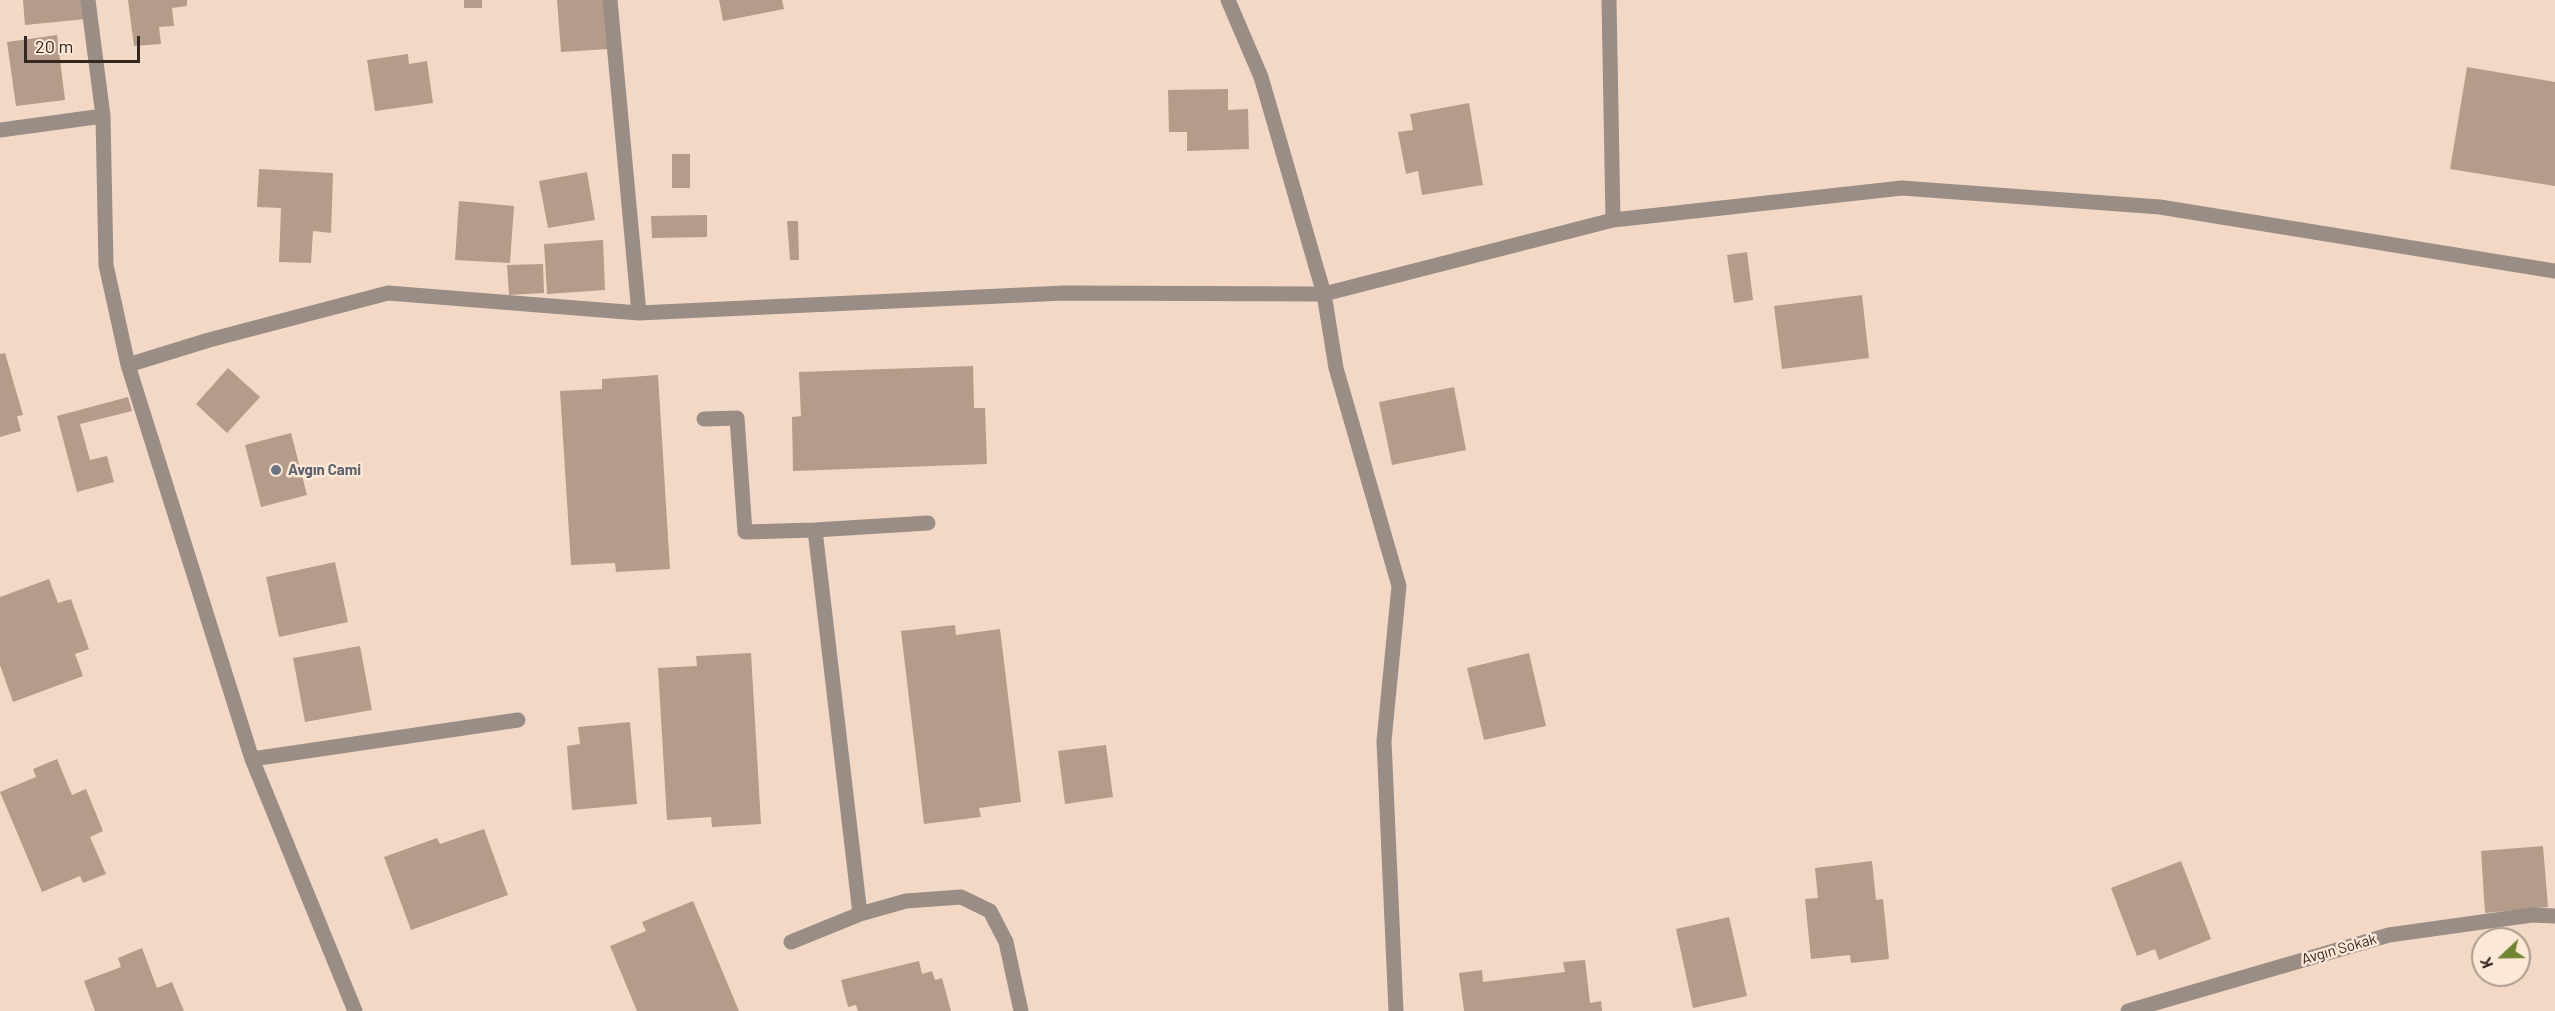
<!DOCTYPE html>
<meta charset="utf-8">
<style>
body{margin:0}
#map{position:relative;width:2555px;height:1011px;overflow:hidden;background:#f3d9c5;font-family:Barlow,sans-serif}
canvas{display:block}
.north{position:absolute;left:2471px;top:927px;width:60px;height:60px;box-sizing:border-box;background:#fde7d7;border:2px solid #ac9b8e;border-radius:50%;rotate:248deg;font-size:16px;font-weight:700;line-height:24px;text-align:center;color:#322820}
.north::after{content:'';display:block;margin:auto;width:21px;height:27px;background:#708434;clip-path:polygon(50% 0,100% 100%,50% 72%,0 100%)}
.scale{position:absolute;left:24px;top:36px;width:116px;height:27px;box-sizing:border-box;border:3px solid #322820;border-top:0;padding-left:8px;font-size:18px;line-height:21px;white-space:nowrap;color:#322820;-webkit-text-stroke:4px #fde7d7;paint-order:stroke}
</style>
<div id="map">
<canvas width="2555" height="1011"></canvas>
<div class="north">K</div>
<div class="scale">20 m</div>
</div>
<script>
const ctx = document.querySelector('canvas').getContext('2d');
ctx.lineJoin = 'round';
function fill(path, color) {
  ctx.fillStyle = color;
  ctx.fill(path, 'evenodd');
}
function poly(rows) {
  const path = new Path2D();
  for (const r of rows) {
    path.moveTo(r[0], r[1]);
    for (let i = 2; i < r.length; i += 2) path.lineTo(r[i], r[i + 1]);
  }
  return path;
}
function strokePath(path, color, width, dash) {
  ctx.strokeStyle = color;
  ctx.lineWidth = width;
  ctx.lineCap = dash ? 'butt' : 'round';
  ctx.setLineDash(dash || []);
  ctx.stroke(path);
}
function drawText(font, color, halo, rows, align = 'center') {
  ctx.font = font + ' Barlow,sans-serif';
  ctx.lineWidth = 5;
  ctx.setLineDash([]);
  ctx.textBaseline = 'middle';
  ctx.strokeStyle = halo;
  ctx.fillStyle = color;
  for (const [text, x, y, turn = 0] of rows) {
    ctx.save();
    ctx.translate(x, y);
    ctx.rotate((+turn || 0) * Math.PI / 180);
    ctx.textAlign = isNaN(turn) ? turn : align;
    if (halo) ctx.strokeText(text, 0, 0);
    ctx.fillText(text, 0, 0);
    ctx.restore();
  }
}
const building = poly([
 [23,0,84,0,86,19,25,25],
 [128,0,187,0,187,6,172,8,174,26,159,27,161,44,134,46],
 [464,0,482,0,482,8,464,8],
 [557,0,606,0,609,49,561,52],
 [719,0,782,0,784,9,723,21],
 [57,35,65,100,16,106,7,42],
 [408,54,409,64,427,61,433,103,375,111,367,60],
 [2467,67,2555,82,2555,186,2450,169],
 [1228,89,1228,110,1248,109,1249,149,1187,151,1187,132,1169,132,1168,90],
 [1469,103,1483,185,1422,195,1418,171,1406,174,1398,132,1413,130,1410,114],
 [672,154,690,154,690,188,672,188],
 [259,169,333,173,331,233,313,231,311,263,279,262,281,208,257,207],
 [587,172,595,220,548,228,539,181],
 [459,201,514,206,510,263,455,260],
 [707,215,707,237,652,238,651,216],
 [787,221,798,221,799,260,790,260],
 [603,240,605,290,547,294,544,244],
 [1747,252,1753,300,1734,303,1727,255],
 [543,264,544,293,509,295,507,265],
 [1862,295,1869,358,1782,369,1774,306],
 [5,353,23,415,17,416,21,431,0,437,0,354],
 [973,366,974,408,985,408,987,464,793,471,792,417,801,416,799,372],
 [228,368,260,397,227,433,196,404],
 [658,375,670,569,616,572,615,563,571,565,560,391,602,389,602,379],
 [1454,387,1466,450,1392,465,1379,402],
 [128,397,132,411,80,424,90,460,107,456,114,482,77,492,57,416],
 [291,433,307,495,261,507,245,445],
 [335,562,348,622,279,637,266,577],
 [49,579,58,603,71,599,89,649,75,654,83,676,13,702,0,665,0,597],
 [955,625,956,635,1000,629,1021,802,979,808,981,817,924,824,901,631],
 [360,646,372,710,305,722,293,658],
 [751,653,761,824,712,827,711,817,667,820,658,668,697,666,696,656],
 [1529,653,1546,726,1484,740,1467,668],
 [630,722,637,804,572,810,567,746,580,744,578,727],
 [1106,745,1113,797,1065,804,1058,751],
 [57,759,72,795,86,789,103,831,90,837,106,874,83,883,80,876,42,892,0,792,36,777,33,769],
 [484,829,508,895,411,930,384,857,437,838,440,844],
 [2543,846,2548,907,2485,913,2481,851],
 [1872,861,1876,900,1883,899,1889,959,1851,963,1850,955,1811,959,1805,899,1818,898,1815,868],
 [2181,861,2211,939,2159,960,2155,949,2137,956,2111,888],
 [693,901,739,1011,637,1011,610,946,646,931,642,922],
 [1729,917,1747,996,1693,1008,1676,929],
 [142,948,157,988,172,982,184,1011,95,1011,84,981,121,967,118,958],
 [1585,960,1590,1003,1601,1001,1602,1011,1464,1011,1459,973,1482,970,1483,982,1565,972,1563,962],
 [919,961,922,974,932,971,935,980,942,978,951,1011,858,1011,856,1005,848,1007,841,980]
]);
const lane = poly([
 [704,419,737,418,745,532,815,530,860,914],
 [815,530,928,523],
 [791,942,860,914,906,901,961,897,990,911,1006,942,1021,1011]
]);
const street = poly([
 [88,0,103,116,106,265,128,365,252,759,355,1011],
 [610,0,639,313],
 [1228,0,1261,77,1324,294,1336,368,1399,586,1384,741,1396,1011],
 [1609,0,1613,220],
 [0,130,103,116],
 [128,365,209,340,388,293,639,313,1064,293,1324,294,1613,220,1902,188,2160,207,2555,271],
 [252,759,518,720],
 [2128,1011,2389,935,2532,915,2555,916]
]);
const markers = [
 [276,470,6,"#6b7280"]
];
const worshipNames = [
 ["Avgın Cami",288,470]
];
const streetNames = [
 ["Avgın Sokak",2339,949,-16]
];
fill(building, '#b59b8a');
strokePath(lane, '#998d86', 15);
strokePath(street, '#998d86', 15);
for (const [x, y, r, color] of markers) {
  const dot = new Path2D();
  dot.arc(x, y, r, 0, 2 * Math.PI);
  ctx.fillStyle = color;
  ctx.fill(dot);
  strokePath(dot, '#fde7d7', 2);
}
drawText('bold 15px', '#5b616d', '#fde7d7', worshipNames, 'left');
drawText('15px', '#322820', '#fde7d7', streetNames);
</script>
